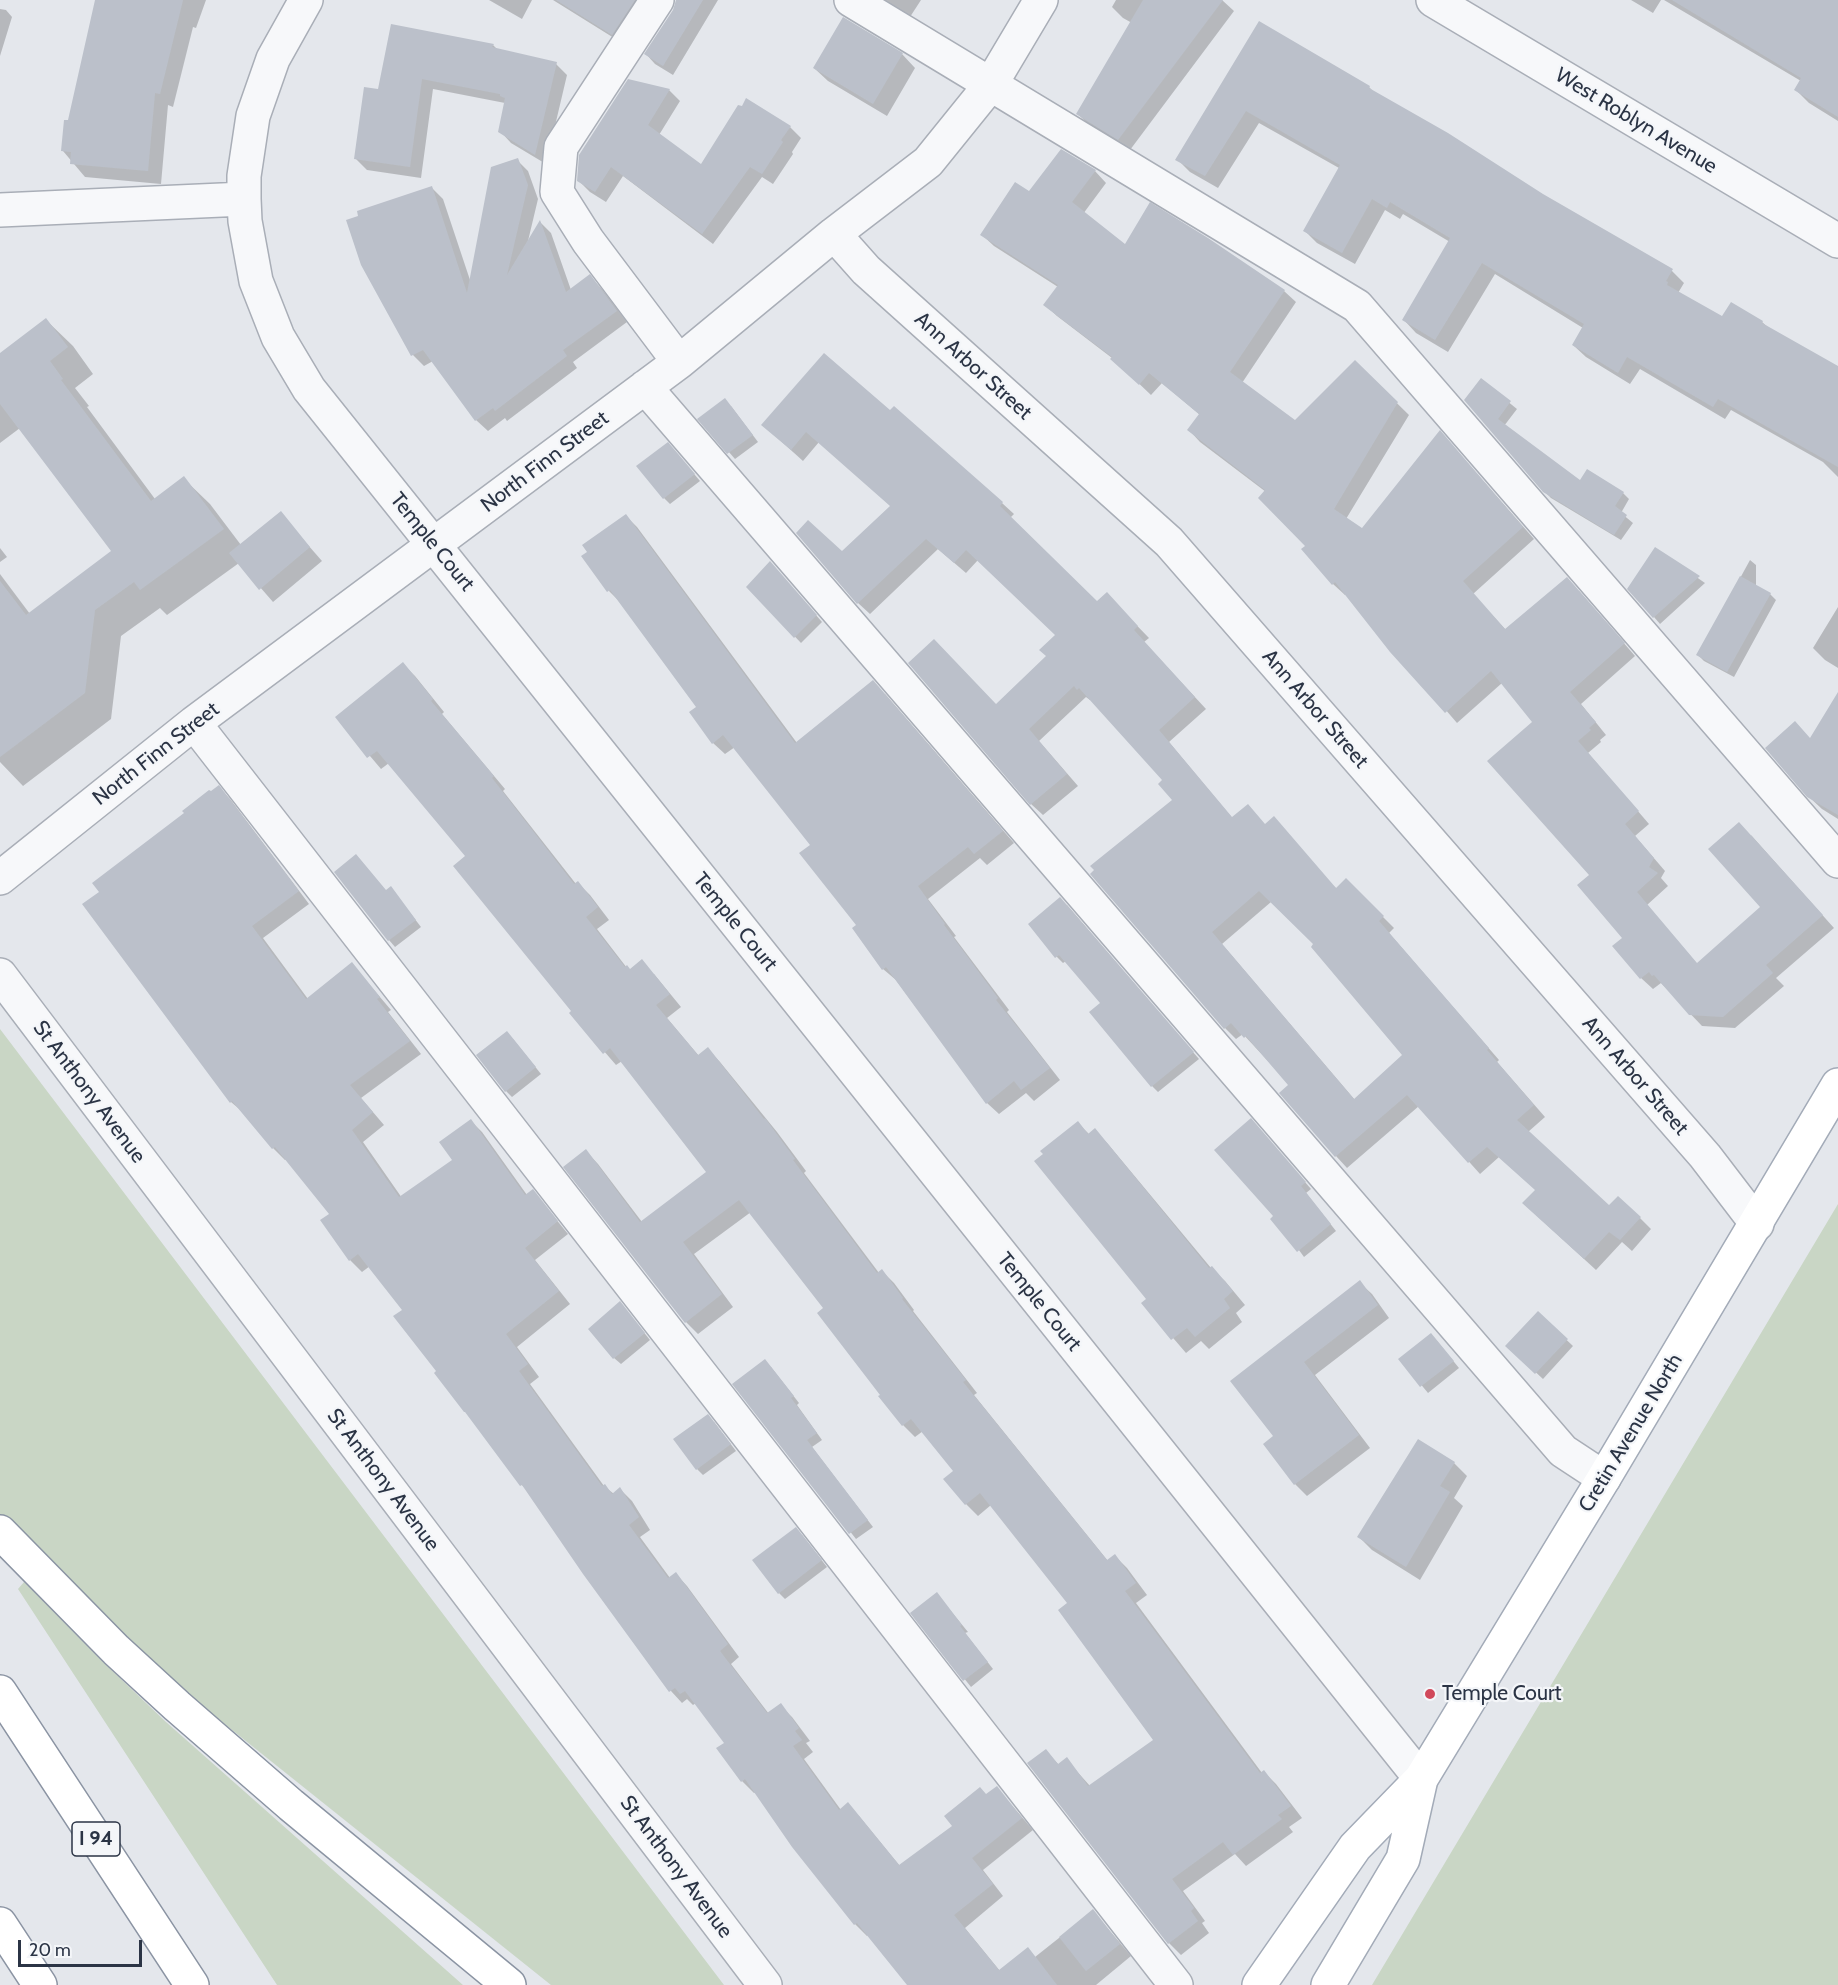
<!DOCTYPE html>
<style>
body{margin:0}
#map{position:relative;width:1838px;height:1985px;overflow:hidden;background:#e4e7ec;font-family:Cabin,sans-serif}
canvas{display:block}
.scale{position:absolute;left:18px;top:1940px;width:124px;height:27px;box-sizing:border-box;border:3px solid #2b3445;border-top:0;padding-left:8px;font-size:18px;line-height:21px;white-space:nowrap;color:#2b3445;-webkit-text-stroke:4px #f4f6f9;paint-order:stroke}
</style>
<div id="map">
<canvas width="1838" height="1985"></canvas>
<div class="scale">20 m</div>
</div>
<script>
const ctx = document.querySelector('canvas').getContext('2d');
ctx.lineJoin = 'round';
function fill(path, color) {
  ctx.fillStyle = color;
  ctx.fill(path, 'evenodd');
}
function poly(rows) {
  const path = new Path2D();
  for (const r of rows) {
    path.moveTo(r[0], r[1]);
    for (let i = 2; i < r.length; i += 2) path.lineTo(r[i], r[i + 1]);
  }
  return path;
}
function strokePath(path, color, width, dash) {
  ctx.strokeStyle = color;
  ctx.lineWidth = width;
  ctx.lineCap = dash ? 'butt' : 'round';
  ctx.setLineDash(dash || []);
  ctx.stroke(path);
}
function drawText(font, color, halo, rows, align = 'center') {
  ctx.font = font + ' Cabin,sans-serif';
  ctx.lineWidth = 4.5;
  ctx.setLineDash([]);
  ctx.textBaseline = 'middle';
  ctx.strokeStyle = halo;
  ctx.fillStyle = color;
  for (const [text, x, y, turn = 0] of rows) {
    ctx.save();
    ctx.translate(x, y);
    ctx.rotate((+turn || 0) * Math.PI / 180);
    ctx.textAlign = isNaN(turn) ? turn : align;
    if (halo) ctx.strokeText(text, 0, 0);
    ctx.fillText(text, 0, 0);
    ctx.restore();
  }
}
const green = poly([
 [0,1029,724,1985,551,1985,182,1690,34,1552,0,1516],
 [1838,1204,1838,1985,1372,1985],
 [24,1582,103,1662,166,1722,463,1985,277,1985,18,1589]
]);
const shadow = poly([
 [118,0,206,0,196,28,193,27,173,107,168,105,161,184,85,177,63,151,69,122],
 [489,0,532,0,522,19],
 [553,0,650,0,622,43],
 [677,0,718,0,673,75,655,64,646,54,674,11],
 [880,0,921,0,910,17],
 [1116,0,1222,0,1234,11,1130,150,1089,125,1078,114,1132,23,1123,18,1112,7],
 [1631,0,1661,0,1653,13],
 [1664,0,1818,0,1838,12,1838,121,1809,103,1796,90,1801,81],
 [0,9,6,10,12,17,0,56],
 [1259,23,1369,87,1375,93,1542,195,1672,271,1684,283,1678,293,1723,318,1762,322,1770,329,1838,368,1838,477,1823,462,1731,410,1725,419,1640,369,1630,384,1586,357,1573,345,1583,328,1495,274,1448,352,1416,333,1404,320,1450,242,1403,214,1400,219,1385,210,1355,264,1317,243,1305,231,1339,168,1259,123,1218,188,1190,172,1177,159],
 [493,45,498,50,556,64,567,75,546,164,511,143,500,131,505,103,433,89,421,178,367,170,356,159,379,90],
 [902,54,915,68,887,116,828,81,814,68],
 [628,81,669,90,680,101,659,135,701,166,790,127,801,138,792,152,793,154,773,184,762,177,713,244,623,176,606,202,590,192,578,180],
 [517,160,528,171,538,199,528,241,540,222,551,233,571,290,589,276,601,288,627,322,573,362,577,368,507,421,505,418,488,431,476,420,433,361,424,366,413,355,432,188,443,199,471,283],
 [1095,171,1106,183,1083,214,1125,246,1284,291,1296,302,1242,383,1295,422,1355,362,1409,415,1346,519,1363,531,1451,444,1534,539,1473,594,1506,630,1579,591,1635,656,1581,704,1606,735,1600,740,1601,742,1588,753,1649,824,1635,836,1665,871,1661,878,1668,886,1647,905,1698,965,1762,908,1751,835,1834,928,1776,978,1784,986,1735,1028,1702,1026,1661,983,1653,989,1641,978,1624,938,1591,876,1534,723,1502,683,1457,723,1346,594,1345,595,1333,584,1303,549,1308,546,1266,492,1200,442,1189,430,1200,415,1162,383,1151,395,1112,358,1057,316,1045,305,1058,287,994,246,982,235,1029,193],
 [46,320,73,346,93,374,75,388,89,406,87,407,155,499,183,478,210,504,241,545,280,513,322,561,273,602,239,563,167,615,160,608,121,636,111,719,23,786,0,762,0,574,30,614,113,551,20,428,0,443,0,355],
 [1481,380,1517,409,1504,426,1580,482,1623,493,1629,499,1621,513,1633,523,1621,540,1551,498,1544,491,1465,400],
 [731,406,758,442,735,459,700,419],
 [890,412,1002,503,1014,514,1010,518,1097,603,1118,606,1149,638,1144,642,1206,709,1169,742,1233,819,1266,825,1337,889,1346,880,1394,928,1389,933,1499,1060,1497,1062,1545,1117,1528,1132,1609,1207,1640,1218,1651,1229,1632,1251,1622,1242,1596,1270,1536,1215,1536,1190,1499,1157,1480,1174,1419,1106,1347,1168,1336,1156,1290,1085,1243,1034,1236,1039,1225,1028,1174,800,1164,780,1091,699,1090,700,1086,697,1039,741,1078,786,1043,815,1031,804,996,706,1048,657,1057,635,978,560,966,573,938,549,870,614,858,603,842,554,892,507,819,442,803,461,763,425],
 [1271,902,1315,944,1404,1056,1355,1100,1222,944],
 [674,450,700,481,670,504,664,498],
 [626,516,637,527,797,743,885,694,1014,843,987,865,980,858,928,899,956,936,954,937,1009,1010,1007,1012,1060,1080,1034,1101,1026,1093,999,1114,987,1103,896,980,883,969,812,846,735,747,725,754,713,743,698,708,621,603,609,591],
 [0,548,7,557,0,562],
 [1656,549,1705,583,1660,624,1654,617],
 [1750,560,1756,565,1756,586,1770,594,1776,600,1734,677,1704,661,1698,655],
 [776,569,822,622,801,643,748,587],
 [1838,607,1838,668,1825,660,1813,648],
 [403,664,415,676,444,712,442,714,505,789,503,791,576,884,578,883,590,895,609,920,597,929,627,968,630,970,654,974,681,1007,667,1018,699,1056,708,1049,720,1062,777,1132,806,1171,804,1173,879,1273,882,1271,894,1283,914,1310,913,1311,977,1393,974,1395,1108,1561,1115,1556,1127,1568,1147,1595,1136,1603,1262,1773,1264,1772,1276,1784,1302,1818,1289,1827,1293,1832,1246,1866,1235,1854,1183,1891,1205,1921,1202,1923,1209,1933,1181,1955,1169,1943,1046,1751,1059,1765,1066,1759,1090,1786,1155,1740,1069,1603,991,1505,978,1516,966,1504,955,1471,923,1431,915,1437,903,1425,825,1309,751,1212,694,1254,733,1307,698,1334,686,1322,586,1151,598,1164,642,1222,708,1172,622,1061,616,1065,571,1013,573,1012,467,856,389,763,381,769,337,717],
 [1838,694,1838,819,1822,809,1808,796,1811,740],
 [218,787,230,799,309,904,263,938,308,999,352,964,391,1010,388,1012,421,1054,361,1098,384,1125,363,1142,402,1198,454,1160,471,1121,482,1132,527,1195,533,1191,568,1234,535,1260,570,1304,517,1347,539,1377,530,1384,604,1486,614,1494,620,1489,632,1501,650,1530,640,1537,670,1578,676,1574,687,1586,739,1657,731,1664,769,1714,780,1705,792,1717,810,1741,806,1743,813,1752,804,1759,841,1810,859,1816,900,1866,955,1827,997,1788,1033,1830,983,1870,1003,1896,965,1928,1000,1971,1035,1957,1093,1911,1131,1956,1096,1985,909,1985,868,1935,867,1936,855,1924,756,1792,754,1793,742,1781,718,1749,726,1743,696,1703,693,1705,687,1699,682,1703,671,1691,530,1494,522,1485,438,1371,404,1310,370,1266,362,1272,350,1260,322,1221,331,1214,287,1159,285,1160,273,1148,244,1113,231,1102,101,892],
 [391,888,421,927,395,947,389,940,386,891],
 [1067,905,1199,1059,1158,1092,1152,1086,1103,1003,1066,961,1063,963,1057,957,1030,924],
 [513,1039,541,1074,512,1097,506,1091],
 [1078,1123,1090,1135,1095,1130,1108,1144,1211,1268,1225,1281,1245,1305,1236,1313,1242,1322,1209,1349,1201,1341,1186,1353,1143,1303,1148,1299],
 [1257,1126,1311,1189,1306,1193,1336,1231,1304,1257,1275,1217],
 [1359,1282,1372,1294,1389,1318,1315,1375,1370,1448,1307,1496,1295,1484,1275,1436,1232,1381],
 [626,1310,650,1340,621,1364,614,1358],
 [1538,1313,1573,1346,1543,1379,1514,1352],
 [1437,1341,1459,1368,1428,1393,1400,1359],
 [771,1367,799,1403,797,1405,822,1440,812,1447,873,1527,856,1539,735,1385],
 [714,1422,736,1451,703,1475,697,1469],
 [1454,1463,1467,1476,1454,1498,1463,1506,1420,1580,1372,1550,1359,1537],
 [802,1535,827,1567,785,1599,779,1593],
 [937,1594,968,1632,965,1633,993,1669,971,1687,912,1613]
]);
const building = poly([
 [95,0,183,0,160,94,155,93,148,171,70,164,71,152,61,151,64,120,68,120],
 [556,0,635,0,612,35],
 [676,0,703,0,663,66,644,54,673,10],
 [1143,0,1223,0,1118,140,1076,114],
 [1672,0,1838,0,1838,117,1794,90,1801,78],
 [843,17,903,53,873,104,813,68],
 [1259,21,1370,86,1369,88,1448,133,1543,194,1673,269,1666,281,1668,282,1667,285,1722,316,1731,302,1763,321,1762,323,1838,366,1838,467,1718,399,1713,407,1627,357,1618,373,1572,345,1584,324,1482,263,1435,340,1402,320,1450,238,1390,202,1387,208,1372,199,1342,253,1303,231,1340,165,1246,111,1205,176,1175,160],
 [391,24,494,44,492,47,557,62,535,155,498,132,505,98,500,96,500,94,422,79,410,167,354,159,364,87,378,89],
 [628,79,670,89,648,125,701,164,738,105,742,106,746,98,791,126,781,140,783,142,762,174,750,167,702,234,611,167,595,192,577,181,579,155],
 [1061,149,1096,170,1072,202,1125,244,1150,202,1208,238,1285,290,1230,372,1295,420,1355,360,1398,402,1334,509,1362,528,1440,430,1523,527,1463,581,1505,629,1567,577,1625,643,1570,692,1596,722,1589,728,1591,730,1578,741,1639,811,1625,824,1654,858,1649,867,1658,873,1637,892,1697,963,1760,907,1708,849,1739,822,1823,915,1766,965,1773,973,1723,1017,1689,1015,1654,975,1652,976,1649,972,1640,979,1612,946,1622,938,1577,885,1589,875,1487,761,1532,722,1491,671,1445,713,1390,652,1335,582,1332,585,1301,549,1305,546,1258,498,1265,490,1187,430,1199,414,1149,373,1139,385,1110,359,1112,357,1043,305,1058,285,980,235,1015,182,1029,191],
 [518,158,528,185,507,275,540,220,566,292,590,274,617,311,563,350,567,356,495,411,493,408,475,421,423,350,411,356,361,265,346,220,358,216,357,211,432,186,467,293,491,167],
 [46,318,68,347,50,361,63,379,61,380,151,501,184,476,224,529,140,590,134,582,95,610,85,693,0,757,0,581,26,615,111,551,0,404,0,353],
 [824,353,890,410,894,406,1003,502,1000,506,1097,601,1107,592,1138,626,1134,630,1195,697,1159,730,1232,817,1248,804,1265,824,1274,816,1336,888,1346,878,1384,916,1379,921,1489,1048,1487,1050,1534,1105,1517,1120,1609,1205,1618,1196,1641,1217,1620,1240,1609,1232,1584,1259,1522,1203,1535,1190,1487,1147,1468,1163,1407,1095,1335,1157,1279,1093,1288,1085,1246,1036,1244,1038,1231,1023,1224,1029,1090,874,1094,870,1090,866,1172,800,1158,784,1162,780,1079,688,1077,690,1074,686,1029,729,1067,774,1030,805,908,663,934,639,996,704,1046,656,1039,650,1055,635,966,550,954,563,926,539,857,604,796,533,808,520,842,551,890,506,806,432,791,450,761,425],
 [1259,891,1313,944,1311,947,1402,1055,1354,1099,1212,932],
 [1481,378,1511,401,1498,419,1580,480,1587,469,1624,492,1615,506,1627,515,1614,535,1543,492,1464,400],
 [725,398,753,435,727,454,697,419],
 [668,442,695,474,663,499,636,466],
 [281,511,310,547,259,590,229,553],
 [626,514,795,743,873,680,1003,831,974,854,968,847,918,886,945,924,944,925,998,998,996,1000,1050,1068,1021,1090,1014,1081,986,1104,886,967,882,970,852,928,856,925,799,853,810,845,723,735,712,744,689,712,696,707,610,590,607,592,581,556,587,552,582,545],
 [1655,547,1700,576,1653,618,1627,589],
 [770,561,817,615,794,638,746,587],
 [1740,576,1771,593,1727,672,1696,655],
 [403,662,433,699,431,701,494,776,492,778,574,884,578,881,598,907,586,917,625,967,627,965,630,969,642,959,670,994,656,1005,698,1055,708,1047,764,1119,765,1118,795,1159,793,1160,877,1273,882,1269,903,1298,902,1299,966,1380,963,1382,1107,1560,1115,1554,1136,1583,1125,1591,1260,1773,1264,1770,1291,1806,1278,1815,1282,1819,1233,1855,1223,1842,1172,1879,1194,1908,1191,1911,1198,1921,1168,1944,1027,1763,1046,1749,1058,1764,1067,1757,1088,1786,1153,1740,1058,1610,1067,1603,980,1493,965,1505,943,1479,953,1471,911,1419,902,1426,878,1396,880,1395,817,1313,823,1308,739,1200,683,1242,722,1294,685,1323,563,1167,586,1149,640,1222,706,1172,610,1048,603,1054,569,1013,571,1011,453,866,465,856,377,751,367,758,335,717],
 [1838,692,1838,815,1807,797,1765,748,1795,721,1810,738],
 [219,785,299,891,252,926,306,999,352,962,380,997,377,999,410,1041,350,1085,373,1112,352,1130,399,1197,452,1160,439,1142,471,1119,525,1195,533,1189,558,1221,525,1248,559,1291,506,1334,528,1364,519,1371,602,1486,605,1484,612,1494,620,1487,639,1517,629,1525,668,1578,676,1572,728,1644,720,1651,767,1713,781,1703,799,1728,795,1731,802,1740,793,1746,839,1810,848,1802,899,1865,952,1826,944,1816,980,1787,986,1794,997,1786,1022,1818,972,1858,993,1884,954,1915,999,1970,1028,1947,1057,1985,907,1985,857,1923,854,1925,792,1847,745,1779,741,1782,716,1748,724,1743,685,1691,680,1694,675,1688,669,1692,583,1574,522,1485,520,1486,465,1412,464,1412,434,1373,436,1371,393,1316,402,1310,358,1254,349,1261,320,1220,329,1214,275,1147,272,1149,232,1101,230,1103,82,904,99,892,92,883,184,813,182,811,209,790,211,791],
 [356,854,386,890,391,886,416,920,388,941,334,872],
 [1060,897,1194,1052,1151,1087,1089,1012,1100,1003,1059,955,1055,958,1028,924],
 [507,1031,536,1067,505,1092,476,1055],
 [1251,1118,1306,1182,1301,1186,1331,1224,1297,1252,1270,1219,1273,1216,1214,1150],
 [1078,1121,1088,1134,1095,1128,1209,1268,1212,1266,1233,1291,1224,1299,1230,1308,1195,1337,1187,1328,1171,1340,1141,1303,1146,1299,1034,1161,1043,1154,1040,1151],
 [1360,1280,1378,1305,1304,1362,1359,1435,1294,1485,1263,1444,1273,1436,1230,1381],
 [620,1301,645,1333,613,1359,588,1329],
 [1538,1311,1568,1339,1535,1374,1505,1346],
 [1431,1333,1454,1361,1420,1387,1398,1359],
 [765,1359,794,1396,791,1398,817,1433,807,1440,868,1520,849,1534,732,1384],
 [708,1414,731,1444,696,1470,673,1439],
 [1418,1439,1455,1462,1440,1486,1450,1492,1406,1567,1357,1537],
 [796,1527,822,1560,778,1594,752,1560],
 [937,1592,962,1625,960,1626,988,1662,963,1681,910,1613],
 [1093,1909,1120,1944,1086,1971,1059,1937]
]);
const minor = poly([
 [306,0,273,59,253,116,244,176,244,199,245,221,256,281,278,337,309,389,1421,1779],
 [657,0,561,147,557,192,588,241,679,362],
 [851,0,1357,306,1838,861],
 [1433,0,1838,241],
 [0,210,244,199],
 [834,234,866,270,1169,542,1705,1156,1757,1224],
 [645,387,1563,1451,1604,1478],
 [194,723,1176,1985],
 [0,878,194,723,679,362,834,234,928,162,991,84,1041,0],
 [0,975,765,1985]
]);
const major = poly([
 [1259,1985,1355,1847,1421,1779,1604,1478,1838,1085],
 [1328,1985,1403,1859,1421,1779]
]);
const highway = poly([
 [0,1532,116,1650,177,1706,291,1805,509,1985],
 [0,1692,192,1985],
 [0,1924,40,1985]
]);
const markers = [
 [1430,1694,6,"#d1495b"]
];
const shields = [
 [96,1839,48]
];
const shieldNames = [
 ["I 94",96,1839]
];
const streetNames = [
 ["West Roblyn Avenue",1636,121,31],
 ["Ann Arbor Street",973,366,42],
 ["North Finn Street",545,462,-37],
 ["Temple Court",432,542,51],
 ["Ann Arbor Street",1315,709,49],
 ["North Finn Street",156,754,-38],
 ["Temple Court",735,922,51],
 ["Ann Arbor Street",1635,1076,49],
 ["St Anthony Avenue",89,1092,53],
 ["Temple Court",1039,1302,51],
 ["Cretin Avenue North",1631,1433,-59],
 ["St Anthony Avenue",383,1480,53],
 ["St Anthony Avenue",676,1867,53]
];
const poiNames = [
 ["Temple Court",1442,1694]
];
fill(green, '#c9d6c5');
fill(shadow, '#0003');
fill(building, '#bbc0ca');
strokePath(minor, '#a9aeb7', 36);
strokePath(major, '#a3abb8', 36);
strokePath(highway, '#8b94a3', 36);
strokePath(minor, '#f7f8fa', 33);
strokePath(major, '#fff', 33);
strokePath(highway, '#fff', 33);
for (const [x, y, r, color] of markers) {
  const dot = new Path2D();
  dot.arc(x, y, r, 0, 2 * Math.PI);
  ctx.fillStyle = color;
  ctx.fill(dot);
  strokePath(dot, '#f4f6f9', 2);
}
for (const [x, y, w] of shields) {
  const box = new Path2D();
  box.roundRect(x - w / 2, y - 17, w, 34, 4.5);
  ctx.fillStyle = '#f4f6f9';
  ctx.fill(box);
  strokePath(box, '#2b3445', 1.5);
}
drawText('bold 20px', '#2b3445', null, shieldNames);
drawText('21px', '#2b3445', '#f4f6f9', streetNames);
drawText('21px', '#2b3445', '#f4f6f9', poiNames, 'left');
</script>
